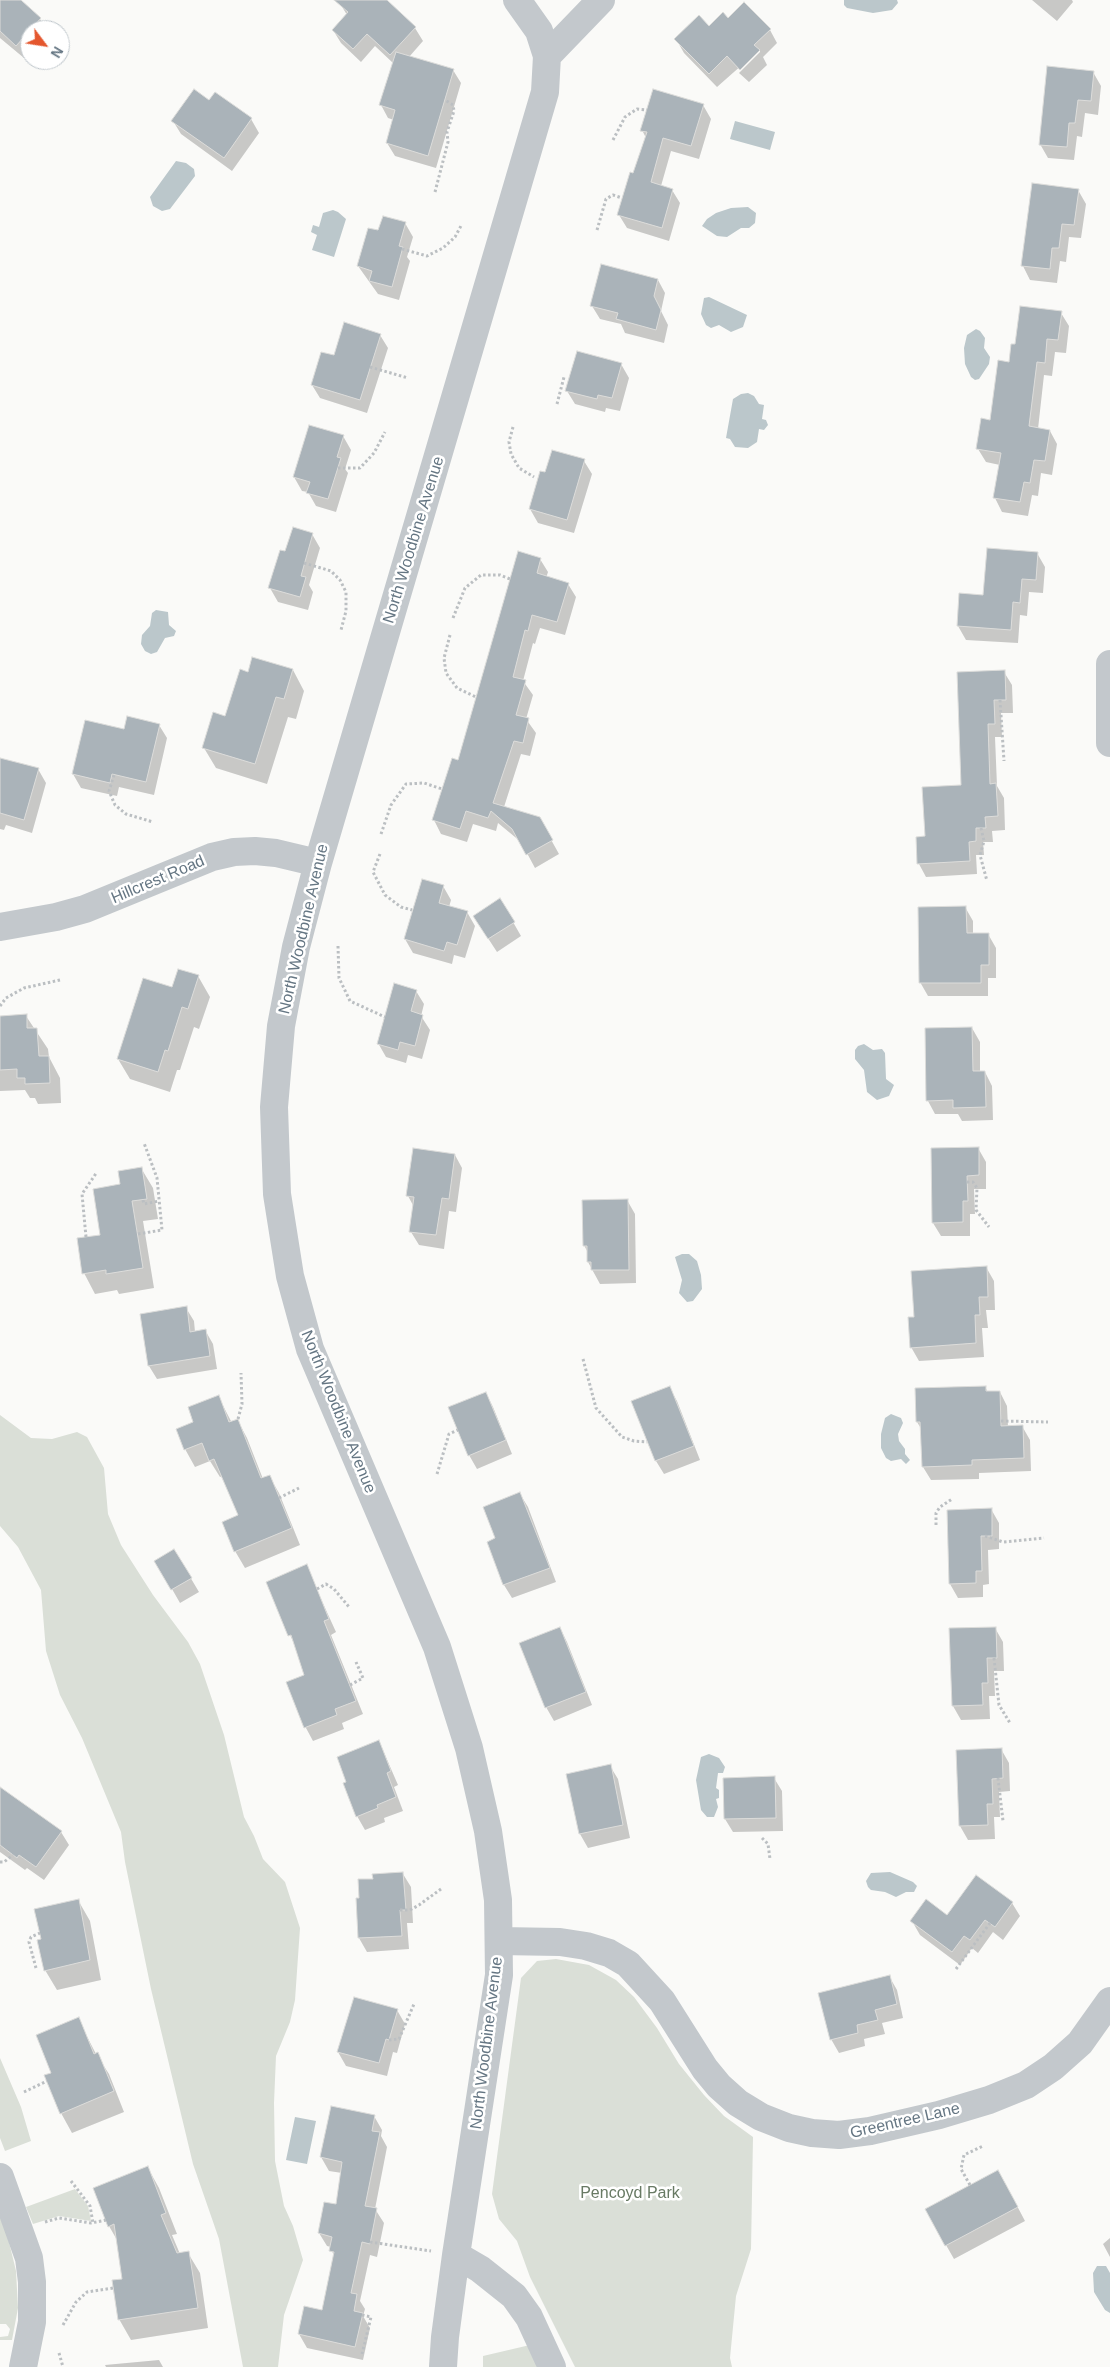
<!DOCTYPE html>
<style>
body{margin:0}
#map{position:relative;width:1110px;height:2367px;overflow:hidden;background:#fafaf8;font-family:Arial,sans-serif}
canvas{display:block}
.north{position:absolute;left:20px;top:20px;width:50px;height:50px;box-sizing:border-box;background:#fff;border:1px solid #c1c8cd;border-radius:50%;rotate:121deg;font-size:14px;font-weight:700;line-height:20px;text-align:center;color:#657683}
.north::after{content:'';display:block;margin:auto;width:18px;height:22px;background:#e4572e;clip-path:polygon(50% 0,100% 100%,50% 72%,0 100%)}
</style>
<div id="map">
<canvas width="1110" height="2367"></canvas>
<div class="north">N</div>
</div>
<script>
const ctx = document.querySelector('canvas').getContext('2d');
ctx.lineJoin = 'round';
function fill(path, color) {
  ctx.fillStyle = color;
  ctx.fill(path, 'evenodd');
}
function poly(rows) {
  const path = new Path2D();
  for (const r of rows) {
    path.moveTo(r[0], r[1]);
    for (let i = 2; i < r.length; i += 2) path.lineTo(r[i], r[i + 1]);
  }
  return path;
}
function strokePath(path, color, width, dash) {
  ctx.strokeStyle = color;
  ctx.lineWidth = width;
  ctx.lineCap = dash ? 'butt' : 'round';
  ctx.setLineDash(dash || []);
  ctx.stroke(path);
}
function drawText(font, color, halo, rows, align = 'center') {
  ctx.font = font + ' Arial,sans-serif';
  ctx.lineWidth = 5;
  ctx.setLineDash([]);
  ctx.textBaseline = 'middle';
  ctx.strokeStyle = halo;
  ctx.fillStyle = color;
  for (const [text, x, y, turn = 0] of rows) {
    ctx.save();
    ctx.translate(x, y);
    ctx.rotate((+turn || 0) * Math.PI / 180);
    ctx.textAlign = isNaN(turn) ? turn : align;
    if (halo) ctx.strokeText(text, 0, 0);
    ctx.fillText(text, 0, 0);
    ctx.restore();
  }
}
const green = poly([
 [0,1415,31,1438,52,1439,77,1432,87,1437,104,1468,108,1514,121,1545,153,1595,188,1642,200,1664,224,1735,244,1817,254,1836,263,1859,285,1882,300,1928,295,2000,290,2022,276,2056,274,2103,275,2161,284,2206,293,2226,303,2260,284,2315,278,2367,243,2367,219,2239,193,2164,151,1989,125,1862,121,1832,82,1738,60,1695,46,1651,41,1590,18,1547,0,1526],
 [556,1959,589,1965,616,1980,634,1997,657,2028,679,2064,704,2095,724,2116,753,2137,751,2249,736,2296,730,2358,732,2367,575,2367,530,2277,517,2241,499,2219,492,2194,521,1978,537,1961],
 [0,2058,21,2107,31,2141,5,2151,0,2138],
 [75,2189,88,2206,91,2221,59,2216,33,2224,26,2207],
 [0,2217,8,2238,16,2271,18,2308,12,2340,0,2340,0,2337,8,2336,10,2329,6,2324,0,2324],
 [530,2345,537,2367,483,2367,483,2356]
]);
const water = poly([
 [844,0,897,0,898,3,892,10,873,13,847,8,844,5],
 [735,121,775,132,770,150,730,139],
 [176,161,186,163,194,169,195,176,170,209,162,211,153,206,150,197],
 [748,207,756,213,755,223,749,228,741,228,727,237,717,236,702,226,707,219,716,213,731,208],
 [333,210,338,212,346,219,334,257,312,250,317,235,311,232,313,225,319,227,323,213],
 [709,297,747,315,743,327,731,332,719,325,711,328,706,325,701,314,704,298],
 [976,329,980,331,985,338,984,348,990,357,989,364,979,379,975,380,971,377,965,364,964,348,967,335],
 [748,393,754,396,759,404,764,405,762,419,766,420,768,425,764,430,759,429,757,442,748,448,735,447,730,439,726,438,733,399,741,394],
 [156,610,168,612,169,625,176,631,174,636,165,638,157,652,151,654,145,651,141,644,142,635,150,626,152,613],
 [864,1044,873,1050,882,1049,885,1053,886,1079,894,1085,889,1096,877,1100,867,1092,864,1070,855,1059,855,1050,858,1046],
 [682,1254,689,1254,697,1261,701,1275,702,1289,693,1301,687,1302,679,1293,682,1280,675,1257],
 [891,1414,901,1418,903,1423,898,1434,899,1441,905,1449,905,1454,910,1460,906,1464,901,1459,891,1461,886,1458,881,1448,881,1434,885,1418],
 [709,1754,719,1758,725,1767,723,1773,718,1773,716,1788,719,1790,719,1798,716,1799,718,1807,714,1817,707,1817,701,1810,696,1780,701,1757],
 [890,1872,913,1882,917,1886,914,1892,906,1892,896,1897,885,1892,871,1890,868,1887,866,1881,871,1873],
 [295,2117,316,2121,307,2164,286,2160],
 [1097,2266,1106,2266,1110,2273,1110,2313,1105,2310,1094,2292,1093,2273]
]);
const shadow = poly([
 [0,0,19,0,40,19,46,30,30,30,30,52,24,58,0,38],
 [346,0,385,0,415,28,423,41,409,57,453,70,461,83,436,168,395,156,387,143,394,120,388,118,381,105,393,63,375,46,361,62,341,43,333,30,347,15,341,5],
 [1032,0,1072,0,1073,2,1057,21],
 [709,27,770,30,777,43,763,57,767,65,749,82,739,73,760,52,760,49,717,87,684,53,676,39],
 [1093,72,1101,86,1098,115,1085,113,1082,137,1077,136,1074,160,1048,158,1040,144],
 [215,94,251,119,259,133,232,171,181,134,173,121,209,102],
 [703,105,711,119,699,159,671,151,661,186,672,190,680,203,669,241,627,228,619,215,646,138,642,130],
 [1078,190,1086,204,1081,238,1069,237,1066,262,1060,261,1057,283,1030,280,1023,266],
 [405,223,413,237,407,257,410,261,399,300,378,294,358,266,379,232],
 [658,280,665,293,661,311,668,325,664,343,625,333,621,324,600,319,592,306],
 [1061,313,1069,326,1066,353,1055,352,1052,376,1044,375,1038,429,1050,431,1057,444,1052,475,1041,473,1038,496,1032,495,1028,516,1002,512,995,498,1000,465,986,462,978,449,991,421,1016,345],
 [380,335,388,348,367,413,320,398,312,385,335,357],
 [621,364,629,378,620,411,606,408,605,412,575,404,567,391],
 [343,436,351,450,345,469,348,473,336,512,316,506,308,492,302,491,294,477],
 [584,461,592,474,574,533,538,523,530,509,546,474],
 [312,534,320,548,309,585,313,592,308,610,278,602,270,588,286,553],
 [1037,553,1045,567,1043,593,1029,592,1027,616,1020,615,1018,643,966,640,958,626,985,597],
 [540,559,548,572,546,578,568,584,576,597,565,635,540,628,535,644,533,643,523,681,533,695,526,719,536,733,530,756,521,754,504,807,539,818,559,854,535,868,521,842,498,823,496,831,473,824,467,842,441,834,434,820,459,761],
 [293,670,304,691,296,719,288,717,267,784,216,768,204,748,226,717,249,673],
 [1004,672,1012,685,1013,713,1001,713,1002,737,995,737,997,786,1004,798,1005,830,992,831,993,842,983,842,984,855,976,855,977,874,926,877,919,864,926,837,962,786],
 [159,725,167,738,154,795,119,787,117,796,81,788,73,774,125,731],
 [0,759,38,769,46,783,32,833,6,825,4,830,0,829],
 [443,886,451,900,449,907,467,912,475,926,465,958,454,955,452,964,413,953,405,939],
 [965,907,973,921,973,934,988,934,996,948,996,978,988,978,988,996,928,996,920,982],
 [513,922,521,936,497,952,482,929],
 [198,976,210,997,199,1029,194,1027,180,1070,177,1070,170,1092,130,1079,118,1059,173,989],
 [416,991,424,1004,421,1016,430,1030,422,1059,408,1055,406,1063,386,1057,378,1043],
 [26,1016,48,1049,49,1057,60,1078,61,1103,38,1104,35,1098,30,1098,25,1090,0,1091,0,1017],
 [972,1028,980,1042,980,1072,985,1072,992,1086,993,1120,962,1121,958,1114,935,1114,928,1101],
 [978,1148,986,1162,986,1189,974,1189,975,1214,970,1214,970,1236,941,1236,933,1223],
 [455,1155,462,1168,456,1212,449,1211,444,1249,419,1245,411,1232,414,1207,408,1196],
 [141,1168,153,1188,158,1219,143,1221,154,1288,119,1294,117,1290,95,1294,84,1273,102,1236,121,1185],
 [627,1200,635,1214,636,1283,600,1284,588,1262,588,1253,584,1245],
 [986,1267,994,1281,995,1310,986,1310,988,1328,982,1328,984,1357,919,1361,911,1347,915,1318],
 [186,1308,194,1321,195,1332,205,1330,213,1344,217,1369,157,1379,149,1366],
 [669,1387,677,1401,700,1460,664,1474,656,1461,633,1402],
 [985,1387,988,1392,1000,1392,1007,1406,1008,1427,1022,1426,1030,1440,1031,1471,979,1473,979,1479,931,1480,923,1467,922,1430,917,1422],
 [486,1393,493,1407,512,1454,477,1469,469,1455],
 [218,1396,232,1423,238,1421,247,1438,263,1479,269,1476,279,1493,300,1545,245,1568,235,1551,239,1516,223,1476,220,1477,210,1461,195,1467,185,1449,195,1422],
 [520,1494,528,1507,556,1582,512,1598,504,1585,488,1542,496,1539],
 [991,1509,999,1523,999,1549,988,1550,989,1584,983,1585,983,1597,958,1598,950,1584,948,1511],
 [174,1550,199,1592,180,1603,156,1561],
 [306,1566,336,1632,331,1635,363,1714,342,1723,344,1729,313,1741,306,1728,288,1682,306,1676,296,1647,290,1635],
 [560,1628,567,1642,592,1705,554,1721,546,1707],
 [995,1628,1003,1642,1004,1671,994,1671,995,1696,989,1696,990,1719,961,1720,953,1706,950,1630],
 [379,1741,398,1785,394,1787,403,1811,384,1818,385,1822,365,1830,357,1816],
 [1001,1749,1009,1763,1010,1791,999,1792,1000,1817,994,1817,995,1839,968,1840,960,1826],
 [610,1766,618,1779,630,1838,588,1848,580,1834,568,1774],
 [774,1778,782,1791,783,1831,733,1832,725,1819],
 [0,1801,61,1832,69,1845,44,1880,27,1868,25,1870,0,1852],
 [403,1874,411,1887,413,1923,407,1923,409,1949,367,1952,359,1938,358,1900,360,1899,374,1880],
 [78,1900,90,1921,101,1980,57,1990,45,1970,43,1939],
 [1012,1903,1020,1916,1003,1940,993,1932,978,1953,972,1948,960,1965,920,1935,912,1921,947,1917],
 [889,1976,897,1990,903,2018,882,2023,885,2034,864,2039,865,2046,839,2053,831,2039],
 [397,2010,405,2024,397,2053,393,2052,387,2076,346,2066,338,2052],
 [78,2019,96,2054,109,2074,124,2112,72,2133,61,2113,53,2073],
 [374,2116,382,2130,381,2136,387,2147,375,2209,384,2223,377,2257,370,2255,360,2301,365,2309,363,2316,370,2328,363,2360,307,2348,299,2334,323,2311,334,2257,331,2247,327,2246,319,2233,337,2205,342,2173,329,2171,321,2157],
 [148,2168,159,2188,177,2234,172,2235,180,2254,188,2253,200,2273,208,2328,131,2340,119,2319,123,2280,117,2240,109,2226],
 [1006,2185,1025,2221,954,2259,946,2245],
 [1110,2238,1110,2257,1103,2244],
 [159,2360,163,2367,106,2367,105,2365]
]);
const building = poly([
 [0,0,21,0,41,18,16,46,0,31,0,0],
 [334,0,387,0,416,27,390,55,367,34,353,49,332,30,348,12,334,0],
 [744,2,771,29,754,45,760,50,740,70,727,56,709,74,674,39,699,15,709,26,723,12,728,18,744,2],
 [396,52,454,69,428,156,386,143,395,110,379,105,396,52],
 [1047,66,1094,71,1091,101,1078,100,1075,123,1069,123,1067,147,1039,145,1047,66],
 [194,89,209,100,215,92,252,118,224,158,171,121,194,89],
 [653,89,704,104,691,146,663,138,651,182,673,189,662,228,617,215,630,172,633,173,647,132,640,131,653,89],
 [1032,183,1079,189,1074,225,1062,224,1059,248,1052,248,1050,269,1021,266,1032,183],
 [383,216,406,222,399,246,403,247,392,287,369,281,372,271,357,266,368,228,378,230,383,216],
 [601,264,658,279,654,296,661,310,656,330,616,319,618,313,590,306,601,264],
 [1020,306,1062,311,1058,340,1047,339,1045,363,1037,362,1029,426,1050,430,1045,461,1034,460,1030,483,1024,482,1020,502,993,498,1001,453,976,449,981,418,990,420,998,360,1009,362,1011,344,1015,344,1020,306],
 [344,322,381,334,360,400,311,385,321,352,334,355,344,322],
 [577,351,622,363,612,398,598,395,597,399,565,391,577,351],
 [309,425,344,435,337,457,341,458,328,499,306,493,310,482,293,477,309,425],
 [552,450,585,459,567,520,529,509,540,471,545,472,552,450],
 [293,527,313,533,301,576,306,577,300,597,268,588,280,550,285,551,293,527],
 [987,548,1038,552,1036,580,1022,579,1020,603,1013,602,1011,630,957,626,959,593,983,595,987,548],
 [518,551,541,558,537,573,569,583,557,622,532,615,528,631,525,630,513,677,526,680,516,715,529,718,523,743,514,741,493,803,540,817,553,840,526,855,512,829,491,811,488,818,466,811,460,829,432,820,452,758,458,760,518,551],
 [252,657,293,669,284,699,276,697,255,764,202,748,213,712,225,716,240,669,248,672,252,657],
 [1005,670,1006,700,994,700,995,724,988,724,990,784,996,783,998,816,985,817,986,828,976,828,976,841,969,842,970,861,917,864,916,837,925,836,922,787,961,785,957,672,1005,670],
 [127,716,160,724,146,782,112,774,110,783,72,774,85,720,124,729,127,716],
 [0,758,39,768,24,820,0,813,0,758],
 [422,879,444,885,439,903,468,911,457,945,447,942,444,951,404,939,422,879],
 [500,898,515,922,488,939,473,916,500,898],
 [966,906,967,933,989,933,989,965,981,965,981,983,919,983,918,907,966,906],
 [178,969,199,975,188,1009,182,1007,168,1051,165,1050,158,1072,117,1059,143,978,172,987,178,969],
 [394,983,417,990,411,1011,423,1015,415,1046,400,1042,398,1050,377,1044,394,983],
 [27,1014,27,1028,37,1028,39,1056,49,1056,50,1083,25,1084,25,1078,17,1078,17,1069,0,1070,0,1016,27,1014],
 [972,1027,973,1071,985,1071,986,1107,953,1108,953,1100,926,1101,925,1028,972,1027],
 [979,1147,979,1175,967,1176,968,1201,963,1201,963,1222,932,1223,931,1148,979,1147],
 [413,1148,455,1154,449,1199,442,1198,436,1235,409,1232,414,1197,406,1196,413,1148],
 [142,1167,147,1199,132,1201,143,1268,106,1274,106,1270,82,1274,77,1238,100,1235,93,1189,120,1184,118,1171,142,1167],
 [628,1199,629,1270,591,1270,591,1262,587,1262,587,1246,583,1246,582,1200,628,1199],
 [987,1266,988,1297,979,1297,980,1315,975,1315,976,1343,910,1348,908,1317,914,1317,911,1271,987,1266],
 [187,1306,190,1332,206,1329,210,1356,148,1366,140,1314,187,1306],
 [670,1386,694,1446,655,1461,631,1401,670,1386],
 [986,1386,986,1391,1000,1391,1001,1426,1023,1425,1024,1458,972,1460,972,1465,922,1467,920,1422,916,1422,915,1388,986,1386],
 [486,1392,506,1440,468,1456,448,1407,486,1392],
 [219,1395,229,1422,238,1419,261,1478,270,1475,292,1528,234,1552,222,1522,238,1515,214,1459,209,1461,202,1443,184,1450,176,1429,193,1422,188,1407,219,1395],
 [520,1492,550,1568,503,1585,487,1542,495,1538,483,1507,520,1492],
 [992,1508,992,1536,981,1536,982,1571,976,1571,976,1583,949,1584,947,1510,992,1508],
 [174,1549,192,1578,171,1590,154,1561,174,1549],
 [307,1564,329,1619,324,1621,356,1701,335,1709,337,1715,304,1728,286,1682,304,1675,291,1635,288,1636,266,1582,307,1564],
 [560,1627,586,1692,545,1708,519,1643,560,1627],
 [996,1627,997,1658,987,1658,988,1683,982,1683,983,1705,952,1706,949,1628,996,1627],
 [379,1740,391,1771,387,1773,396,1797,377,1805,378,1808,356,1817,343,1783,346,1782,337,1757,379,1740],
 [1002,1748,1003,1778,992,1779,993,1804,987,1804,988,1825,959,1826,956,1750,1002,1748],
 [611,1764,623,1825,579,1834,566,1774,611,1764],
 [775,1776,776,1818,724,1819,723,1778,775,1776],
 [0,1787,62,1831,36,1867,19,1855,17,1858,0,1845,0,1787],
 [403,1872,406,1910,400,1910,402,1936,358,1938,356,1898,359,1898,358,1879,373,1879,372,1874,403,1872],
 [976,1875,1013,1902,995,1927,985,1920,970,1940,964,1936,952,1952,910,1921,926,1899,947,1915,976,1875],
 [79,1899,90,1960,44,1971,37,1940,41,1939,34,1909,79,1899],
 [890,1975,897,2004,875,2010,878,2020,857,2025,858,2033,830,2040,818,1993,890,1975],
 [354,1997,398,2009,389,2040,386,2039,379,2063,337,2052,354,1997],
 [79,2017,94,2054,98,2052,114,2091,60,2114,44,2075,51,2073,36,2035,79,2017],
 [331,2106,375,2115,372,2131,380,2132,365,2206,377,2208,370,2244,362,2242,351,2293,357,2294,354,2311,363,2313,355,2347,298,2334,304,2306,322,2310,334,2252,329,2251,332,2237,318,2233,324,2202,336,2204,342,2162,320,2157,331,2106],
 [148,2166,166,2213,161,2215,177,2253,189,2251,198,2308,118,2320,112,2280,122,2279,114,2224,108,2227,93,2188,148,2166],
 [998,2170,1018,2207,945,2246,925,2209,998,2170]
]);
const path = poly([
 [613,140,625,117,637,109,647,110],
 [435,192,448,142,447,132,454,111,453,105,445,100],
 [597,230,606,199,613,195,622,198],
 [402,249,427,256,443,248,455,237,462,224],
 [370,367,408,378],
 [557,404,564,377],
 [513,427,509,442,511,454,519,468,534,477],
 [338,468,360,468,374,453,385,432],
 [304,563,331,571,340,580,346,592,346,611,341,630],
 [453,618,465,588,481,575,500,575,510,579],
 [450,635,444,658,446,673,457,688,476,697],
 [1000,700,1004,761],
 [114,775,109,791,115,805,126,814,153,822],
 [981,828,984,841,980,855,987,881],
 [381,834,391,805,406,784,424,783,442,789],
 [380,854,373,872,385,895,401,907,412,910],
 [338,946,339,978,350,1001,385,1017],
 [0,1006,6,998,24,988,60,980],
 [967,1182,973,1182,977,1188,976,1210,989,1227],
 [143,1200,144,1204,159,1201],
 [138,1234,162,1230,157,1178,144,1143],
 [86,1237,82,1194,97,1172],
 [583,1359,596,1408,622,1437,634,1441,647,1442],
 [238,1419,242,1404,241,1373],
 [1001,1421,1048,1422],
 [437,1474,449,1434,458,1430],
 [279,1498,299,1488],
 [936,1525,936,1513,940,1507,952,1499],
 [985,1536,1003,1542,1044,1538],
 [317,1589,326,1584,334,1589,349,1607],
 [994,1658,999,1705,1010,1723],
 [350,1685,363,1678,356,1662],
 [998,1778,1003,1821],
 [762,1838,768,1844,770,1859],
 [0,1862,4,1862,13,1855],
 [400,1910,410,1910,419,1905,441,1889],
 [36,1968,29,1942,31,1937,40,1933],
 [956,1969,990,1923],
 [389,2040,399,2039,414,2004],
 [24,2092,47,2081],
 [71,2181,90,2206,93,2223],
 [970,2185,961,2169,964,2155,983,2146],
 [45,2222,59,2218,91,2223,106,2220],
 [370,2242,431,2251],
 [362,2315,371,2317,362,2354],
 [63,2325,76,2302,87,2292,113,2288],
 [59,2353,63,2367]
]);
const minor = poly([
 [547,56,601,0],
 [1110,664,1110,743],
 [0,927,56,917,85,909,212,857,234,852,255,851,276,853,318,863],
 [499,1941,560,1942,586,1946,609,1953,628,1964,662,2001,705,2069,719,2086,738,2103,761,2117,789,2128,812,2133,839,2135,870,2131,939,2115,989,2100,1026,2085,1053,2067,1080,2043,1110,2001],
 [0,2177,29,2258,32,2282,32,2322,23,2367],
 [456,2255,480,2269,514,2296,529,2317,552,2367],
 [443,2367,445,2337,456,2255,499,1975,498,1900,488,1831,469,1748,437,1647,310,1349,290,1276,277,1194,274,1107,281,1026,296,947,318,863,545,92,547,56,539,31,517,0]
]);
const streetNames = [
 ["North Woodbine Avenue",414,540,-73],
 ["Hillcrest Road",158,880,-23],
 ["North Woodbine Avenue",304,929,-77],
 ["North Woodbine Avenue",338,1412,68],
 ["North Woodbine Avenue",487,2043,-83],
 ["Greentree Lane",905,2121,-13]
];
const parkNames = [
 ["Pencoyd Park",630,2194]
];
fill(green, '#dadfd7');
fill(water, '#bbc7cb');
fill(shadow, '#0003');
fill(building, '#aab3b9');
strokePath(building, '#dcdcda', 1);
strokePath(path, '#bbbfc2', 3, [2.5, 2.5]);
strokePath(minor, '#c3c8cc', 28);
drawText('16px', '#657683', '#fff', streetNames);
drawText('16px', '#687a64', '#fff', parkNames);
</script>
